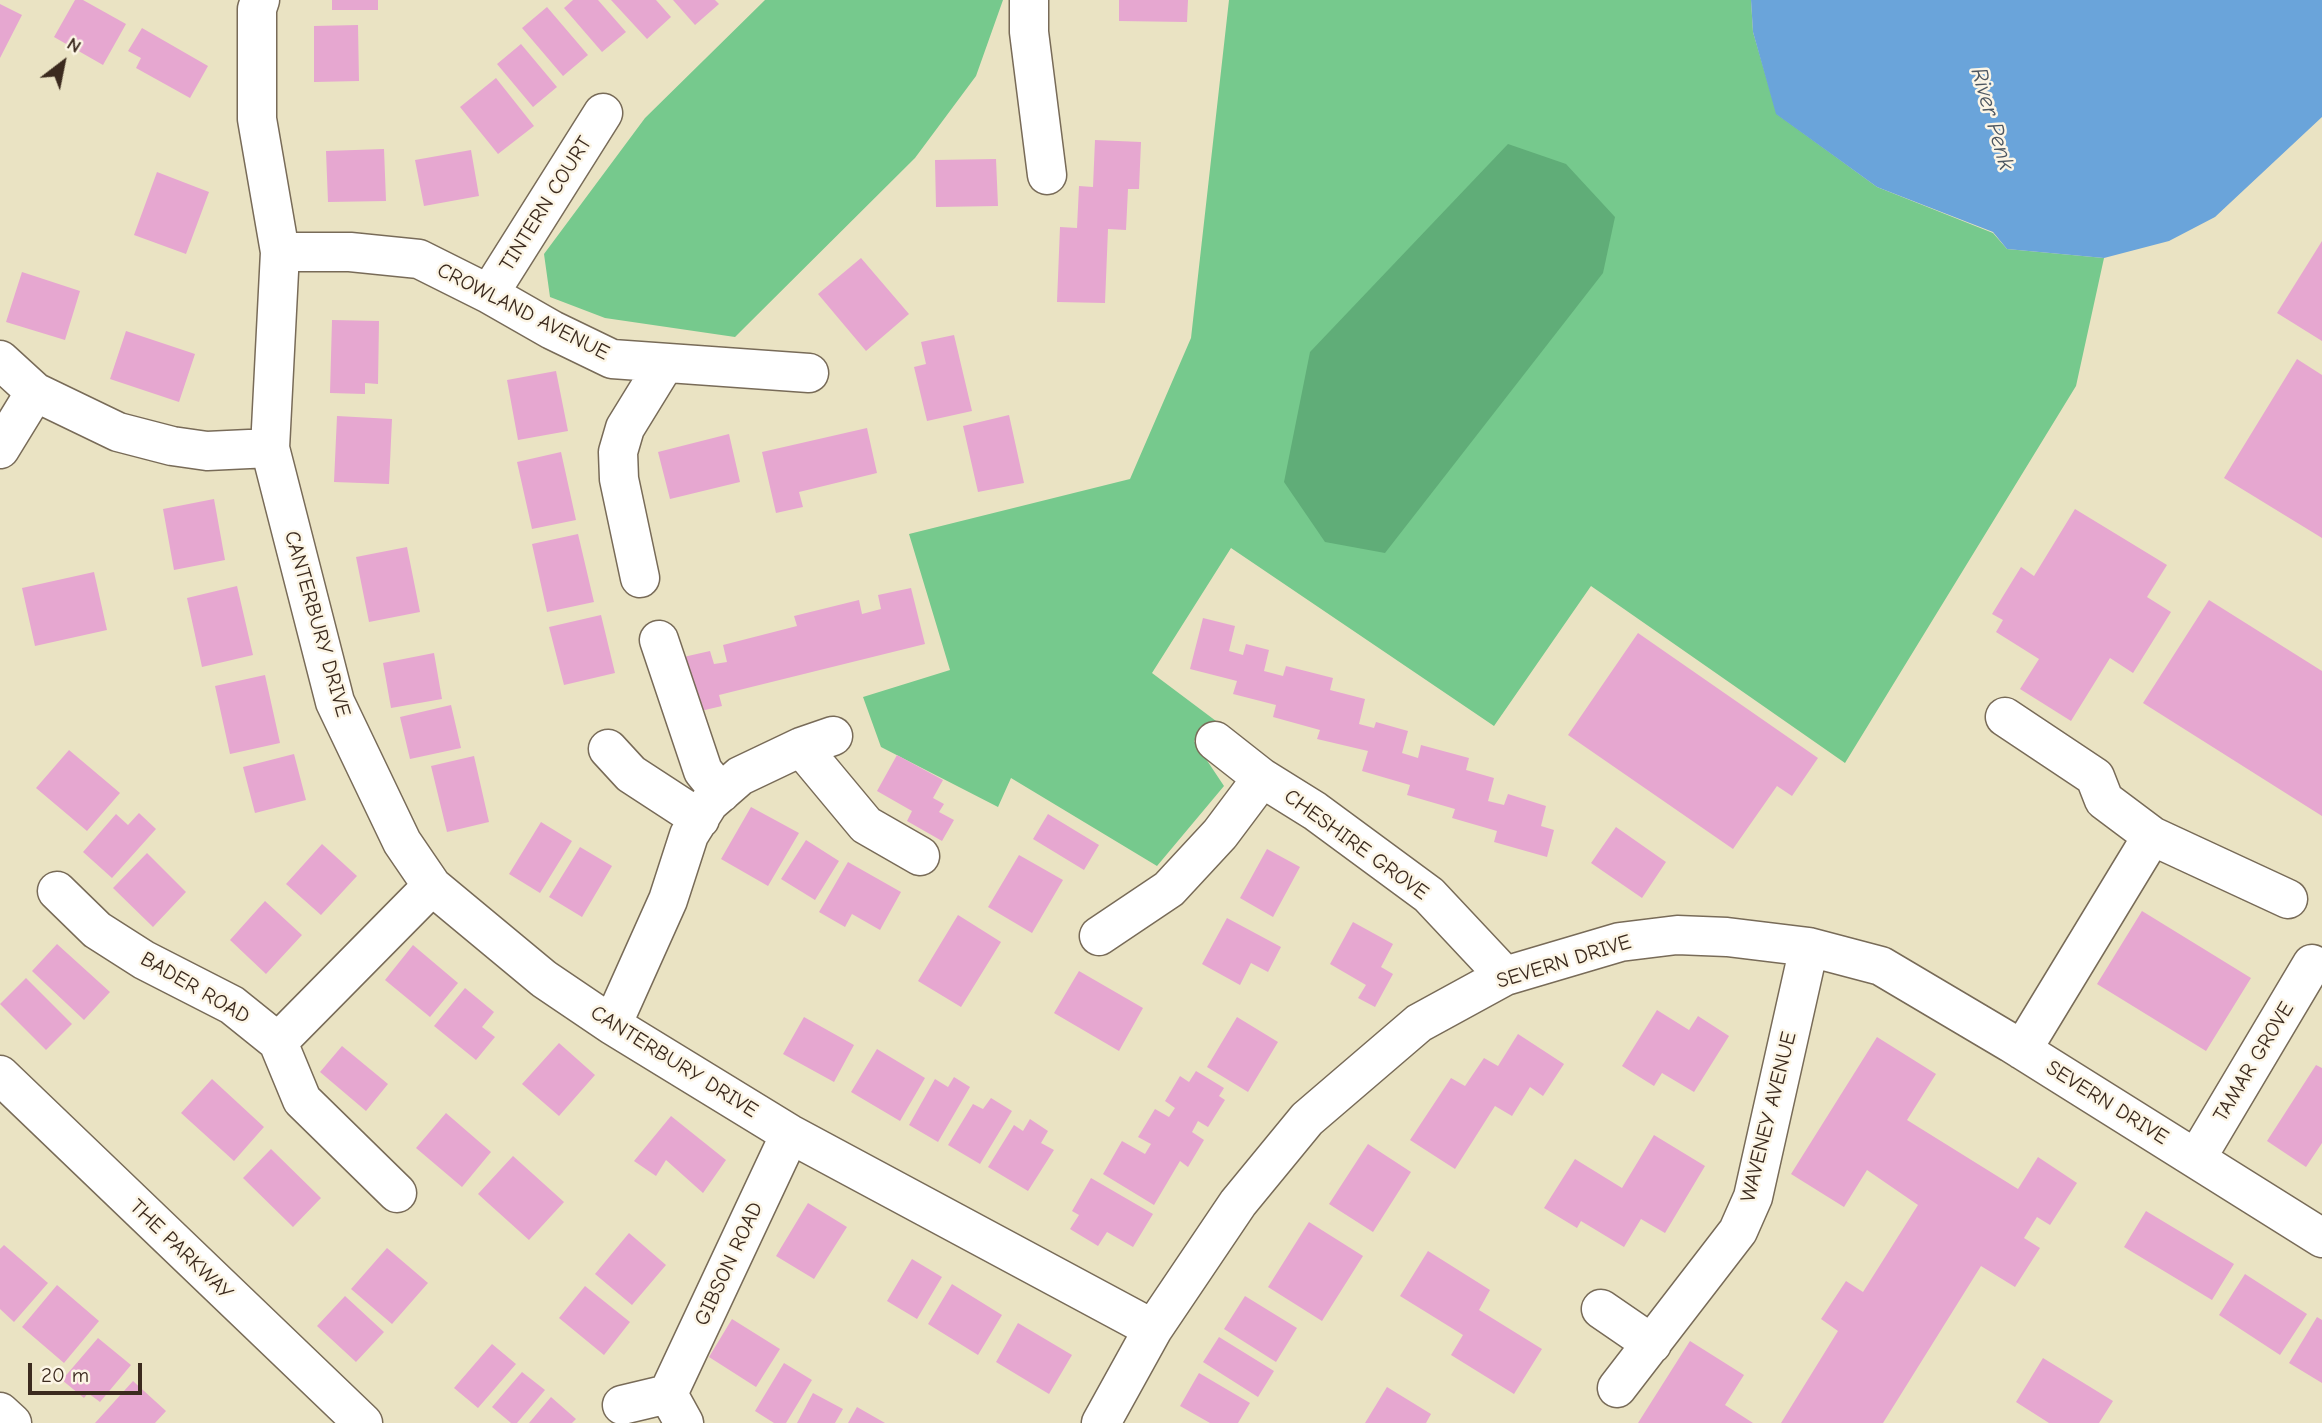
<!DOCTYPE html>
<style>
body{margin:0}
#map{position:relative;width:2322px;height:1423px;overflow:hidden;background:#eae3c3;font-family:"Comic Neue",sans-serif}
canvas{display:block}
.north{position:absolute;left:28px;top:28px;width:70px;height:70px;-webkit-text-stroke:5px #fcf5e5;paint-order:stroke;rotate:32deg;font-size:19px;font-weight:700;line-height:28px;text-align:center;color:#3b2a1e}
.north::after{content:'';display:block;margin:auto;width:24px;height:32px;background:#3b2a1e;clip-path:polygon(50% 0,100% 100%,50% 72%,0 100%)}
.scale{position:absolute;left:28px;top:1363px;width:114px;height:32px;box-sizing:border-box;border:4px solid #3b2a1e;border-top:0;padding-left:9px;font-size:21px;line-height:24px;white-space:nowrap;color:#3b2a1e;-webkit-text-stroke:5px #fcf5e5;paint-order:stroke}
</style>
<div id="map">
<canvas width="2322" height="1423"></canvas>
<div class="north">N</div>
<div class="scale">20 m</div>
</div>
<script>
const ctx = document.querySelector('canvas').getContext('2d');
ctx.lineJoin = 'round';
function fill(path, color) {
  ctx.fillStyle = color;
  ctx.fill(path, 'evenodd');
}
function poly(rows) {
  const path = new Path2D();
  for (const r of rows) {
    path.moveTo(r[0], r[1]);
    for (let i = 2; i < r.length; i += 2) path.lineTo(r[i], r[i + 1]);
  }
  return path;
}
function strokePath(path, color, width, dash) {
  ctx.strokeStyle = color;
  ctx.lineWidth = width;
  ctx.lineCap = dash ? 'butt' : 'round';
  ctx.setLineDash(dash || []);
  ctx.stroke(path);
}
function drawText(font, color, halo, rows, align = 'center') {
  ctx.font = font + ' "Comic Neue",sans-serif';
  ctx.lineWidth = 5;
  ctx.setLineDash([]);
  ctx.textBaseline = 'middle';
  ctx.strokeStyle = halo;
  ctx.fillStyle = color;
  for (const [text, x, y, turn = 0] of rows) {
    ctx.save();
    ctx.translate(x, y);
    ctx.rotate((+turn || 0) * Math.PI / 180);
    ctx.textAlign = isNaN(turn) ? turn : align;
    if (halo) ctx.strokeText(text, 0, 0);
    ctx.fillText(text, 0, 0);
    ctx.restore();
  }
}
const green = poly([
 [765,0,1003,0,976,76,915,158,735,337,605,318,550,297,544,254,645,118],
 [1229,0,1751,0,1753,32,1777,114,1877,187,1993,233,2007,249,2104,258,2076,386,1845,763,1591,586,1494,726,1231,548,1152,673,1216,721,1194,741,1224,786,1157,866,1011,778,998,807,881,747,863,697,950,670,909,534,1130,479,1191,338]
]);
const forest = poly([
 [1508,144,1566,164,1615,217,1603,273,1385,553,1325,542,1284,482,1310,352]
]);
const water = poly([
 [1751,0,2322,0,2322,117,2215,217,2169,241,2104,258,2007,249,1993,232,1877,187,1776,114,1753,32]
]);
const building = poly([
 [75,0,83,0,126,24,103,65,54,37],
 [332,0,378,0,378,10,332,10],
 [573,0,598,0,626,32,602,52,564,8],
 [611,0,656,0,671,17,647,39],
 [673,0,715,0,719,4,695,25],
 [1119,0,1188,0,1187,22,1119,21],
 [0,4,22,15,0,58],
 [547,7,588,55,563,76,522,28],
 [358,25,359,81,314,82,314,26],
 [142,28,208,66,190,98,136,68,141,58,128,51],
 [521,44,557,87,533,107,497,64],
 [496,78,534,126,498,154,460,107],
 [1095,140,1141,142,1139,189,1128,189,1126,230,1108,229,1105,303,1057,302,1060,227,1077,228,1079,186,1093,187],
 [384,149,386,201,328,202,326,151],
 [471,150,479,196,424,206,415,160],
 [996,159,998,206,936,207,935,160],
 [157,172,209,192,186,254,134,235],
 [2322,241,2322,341,2277,313],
 [861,258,909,314,866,351,818,294],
 [22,272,80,291,65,340,6,322],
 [332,320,379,321,378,384,365,383,365,394,330,393],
 [126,331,195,354,179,402,110,379],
 [954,335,972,411,927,421,914,367,926,364,921,342],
 [2297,359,2322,375,2322,538,2224,478],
 [556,371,568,431,518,440,507,380],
 [1009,415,1024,483,978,492,963,426],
 [337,416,392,419,389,484,334,482],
 [867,428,877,473,799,492,803,507,776,513,762,452],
 [729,434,740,482,670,499,658,452],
 [561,452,576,520,532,529,517,462],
 [214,499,225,560,174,570,163,509],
 [2075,509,2167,565,2147,597,2171,612,2133,673,2110,658,2071,721,2020,689,2039,659,1996,632,2003,620,1992,614,2021,567,2034,576],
 [578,534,594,602,547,612,532,544],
 [407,547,420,612,369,622,356,557],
 [94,572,107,630,35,646,22,588],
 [237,586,253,655,202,667,187,598],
 [911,588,925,644,719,695,722,706,692,713,679,658,710,651,714,664,727,662,723,645,797,626,794,616,859,600,862,614,881,609,878,595],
 [2209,600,2322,671,2322,816,2143,703],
 [601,615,615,673,564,685,549,627],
 [1203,618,1235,626,1229,651,1243,655,1246,644,1269,650,1264,671,1283,676,1286,666,1333,678,1330,690,1365,699,1359,724,1374,728,1376,722,1408,731,1402,753,1418,758,1421,745,1469,758,1466,770,1494,778,1488,801,1504,805,1508,794,1546,806,1541,826,1554,830,1547,857,1494,842,1497,831,1452,818,1455,809,1407,795,1410,785,1362,771,1368,751,1317,739,1320,730,1273,717,1276,705,1233,694,1237,681,1190,669],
 [1638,633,1818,758,1792,796,1777,786,1733,849,1568,735],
 [434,653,442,699,391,708,383,663],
 [265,675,280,743,230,754,215,686],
 [451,705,461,748,410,759,400,717],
 [69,750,120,793,87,831,36,788],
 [294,754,306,800,255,813,243,767],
 [897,755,943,780,933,798,944,804,939,812,954,820,942,841,907,821,912,811,877,791],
 [474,756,489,822,447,832,431,766],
 [751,807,799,833,768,886,721,859],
 [139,813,156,829,112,878,83,852,116,814,128,825],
 [1048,814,1099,845,1084,870,1033,839],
 [541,822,572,841,540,893,509,874],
 [1616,827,1666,862,1642,898,1591,863],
 [806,840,839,861,815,900,781,879],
 [322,844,357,876,321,915,286,884],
 [580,847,612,866,582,917,549,897],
 [1267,849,1300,867,1273,917,1240,898],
 [147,853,186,892,153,927,113,888],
 [1019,855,1063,880,1032,933,988,907],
 [848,862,901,892,880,930,852,914,845,927,819,912],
 [265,901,302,935,266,974,230,940],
 [2142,911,2251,978,2206,1051,2097,984],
 [958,915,1001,942,961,1007,918,981],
 [1227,918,1281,947,1268,972,1251,963,1240,985,1202,964],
 [1353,922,1393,944,1381,967,1393,974,1375,1007,1358,998,1366,985,1330,964],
 [57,944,110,992,84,1020,32,971],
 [413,945,458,983,430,1017,385,980],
 [1079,971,1143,1008,1119,1051,1054,1013],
 [26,978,72,1024,46,1050,0,1004],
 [465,988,494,1012,482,1027,495,1037,476,1060,434,1026],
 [1657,1010,1689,1030,1698,1016,1729,1036,1694,1092,1662,1073,1654,1086,1622,1066],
 [804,1017,854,1045,834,1082,783,1054],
 [1237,1017,1278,1042,1248,1092,1207,1067],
 [1518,1034,1564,1064,1543,1096,1530,1087,1512,1116,1495,1106,1455,1169,1410,1140,1451,1078,1465,1086,1484,1058,1498,1066],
 [1877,1037,1936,1074,1907,1120,2018,1189,2038,1157,2077,1183,2050,1225,2037,1217,2024,1238,2040,1248,2015,1287,1981,1266,1883,1423,1781,1423,1838,1331,1821,1319,1846,1281,1863,1292,1918,1205,1867,1170,1844,1207,1791,1174],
 [559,1043,595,1075,559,1116,522,1084],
 [342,1046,388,1084,366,1111,320,1072],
 [877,1049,925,1078,900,1121,851,1092],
 [2316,1065,2322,1068,2322,1143,2306,1167,2267,1141],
 [1196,1071,1224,1088,1219,1096,1225,1100,1208,1127,1198,1121,1192,1132,1204,1140,1188,1167,1180,1161,1154,1205,1103,1174,1122,1141,1145,1154,1151,1144,1138,1137,1155,1109,1169,1117,1175,1108,1165,1101,1180,1076,1189,1082],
 [954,1077,970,1087,938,1142,909,1125,935,1079,948,1087],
 [212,1079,264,1127,234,1161,181,1113],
 [991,1098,1012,1111,980,1164,948,1145,973,1104,983,1109],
 [446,1113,491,1152,462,1187,416,1148],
 [671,1116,726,1160,703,1193,666,1160,656,1176,634,1161],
 [1030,1119,1048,1131,1041,1143,1054,1150,1028,1191,988,1167,1014,1125,1023,1131],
 [1654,1135,1705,1166,1665,1233,1641,1219,1624,1247,1581,1221,1577,1228,1544,1208,1575,1159,1622,1188],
 [1368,1144,1411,1172,1373,1232,1329,1204],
 [271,1149,321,1198,293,1227,243,1178],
 [513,1156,564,1202,529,1240,478,1194],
 [1091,1178,1153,1214,1133,1247,1107,1232,1098,1246,1070,1229,1079,1215,1072,1211],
 [808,1203,847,1227,814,1279,776,1256],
 [2146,1211,2234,1264,2212,1300,2124,1247],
 [1309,1222,1363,1256,1322,1321,1268,1287],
 [629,1233,666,1265,632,1305,595,1274],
 [4,1245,48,1283,14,1322,0,1309,0,1249],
 [387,1248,428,1283,392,1324,351,1289],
 [1428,1251,1490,1290,1479,1310,1542,1349,1514,1394,1451,1355,1463,1335,1400,1296],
 [912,1259,942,1277,917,1319,887,1301],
 [2245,1274,2307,1314,2280,1355,2219,1315],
 [952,1284,1002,1315,978,1355,928,1324],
 [57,1285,99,1321,64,1363,22,1327],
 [585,1286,630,1322,604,1355,559,1318],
 [345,1296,384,1332,356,1362,317,1326],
 [1245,1296,1297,1328,1276,1362,1224,1329],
 [2317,1317,2322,1320,2322,1383,2289,1363],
 [732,1319,780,1349,756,1387,709,1357],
 [1018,1323,1072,1355,1049,1394,996,1362],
 [1219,1337,1274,1371,1258,1397,1203,1362],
 [98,1338,131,1365,100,1402,88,1393,84,1398,62,1380],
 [1690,1341,1744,1375,1725,1405,1753,1423,1638,1423],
 [492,1344,516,1364,478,1408,454,1388],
 [2043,1358,2113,1401,2099,1423,2049,1423,2016,1402],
 [784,1363,812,1380,786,1423,774,1423,755,1411],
 [522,1372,545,1390,517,1423,511,1423,492,1407],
 [1199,1373,1250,1403,1238,1423,1210,1423,1180,1406],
 [133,1381,166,1411,155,1423,95,1423],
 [1387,1387,1431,1414,1426,1423,1365,1423],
 [813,1393,843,1409,835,1423,797,1423],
 [551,1397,576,1419,572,1423,529,1423],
 [857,1407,885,1423,848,1423]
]);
const minor = poly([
 [260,0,257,9,257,119,280,252,270,448,335,702,402,842,432,886,544,979,612,1025,790,1134,1153,1329],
 [1029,0,1029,32,1047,175],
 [280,252,350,252,419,259,489,294,552,330,612,359,809,373],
 [489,294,603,113],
 [0,360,35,392],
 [0,449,35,392,118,432,172,446,207,451,270,448],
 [640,578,619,479,618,452,625,428,665,363],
 [659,640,703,771,721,793],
 [2005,717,2095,777,2104,800,2152,836,2022,1050],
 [1215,741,1262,778,1315,811,1429,895,1505,976],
 [801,747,866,825,920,856],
 [608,749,631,774,700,819],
 [2152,836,2288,899],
 [57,891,97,930,144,960,232,1005,278,1042,302,1100,397,1193],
 [1099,936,1169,889,1220,834,1262,778],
 [612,1025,668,900,689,835,709,803,740,776,801,747,833,736],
 [278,1042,432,886],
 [0,1075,363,1423],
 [2196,1159,2312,964],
 [1601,1309,1652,1344],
 [1617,1388,1738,1231,1753,1197,1809,947],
 [668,1394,790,1134],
 [622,1405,668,1394,684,1423],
 [0,1412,12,1423],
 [1101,1423,1153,1329,1238,1203,1307,1119,1419,1023,1505,976,1620,942,1677,935,1727,937,1809,947,1881,966,2011,1043,2322,1238]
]);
const streetNames = [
 ["TINTERN COURT",546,204,-58],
 ["CROWLAND AVENUE",523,312,27],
 ["CANTERBURY DRIVE",317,624,74],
 ["CHESHIRE GROVE",1356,845,36],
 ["SEVERN DRIVE",1564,962,-17],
 ["BADER ROAD",195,988,30],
 ["CANTERBURY DRIVE",674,1062,32],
 ["TAMAR GROVE",2254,1062,-59],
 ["SEVERN DRIVE",2107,1103,32],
 ["WAVENEY AVENUE",1769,1117,-76],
 ["THE PARKWAY",181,1250,44],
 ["GIBSON ROAD",729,1264,-65]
];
const waterNames = [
 ["River Penk",1992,119,74]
];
fill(green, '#76c98d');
fill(forest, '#60ad78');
fill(water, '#6aa4da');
fill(building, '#e6a7d0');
strokePath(minor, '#786b58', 41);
strokePath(minor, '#fff', 38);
drawText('21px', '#3b2a1e', '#fcf5e5', streetNames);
drawText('italic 23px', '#4b5560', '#fcf5e5', waterNames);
</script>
